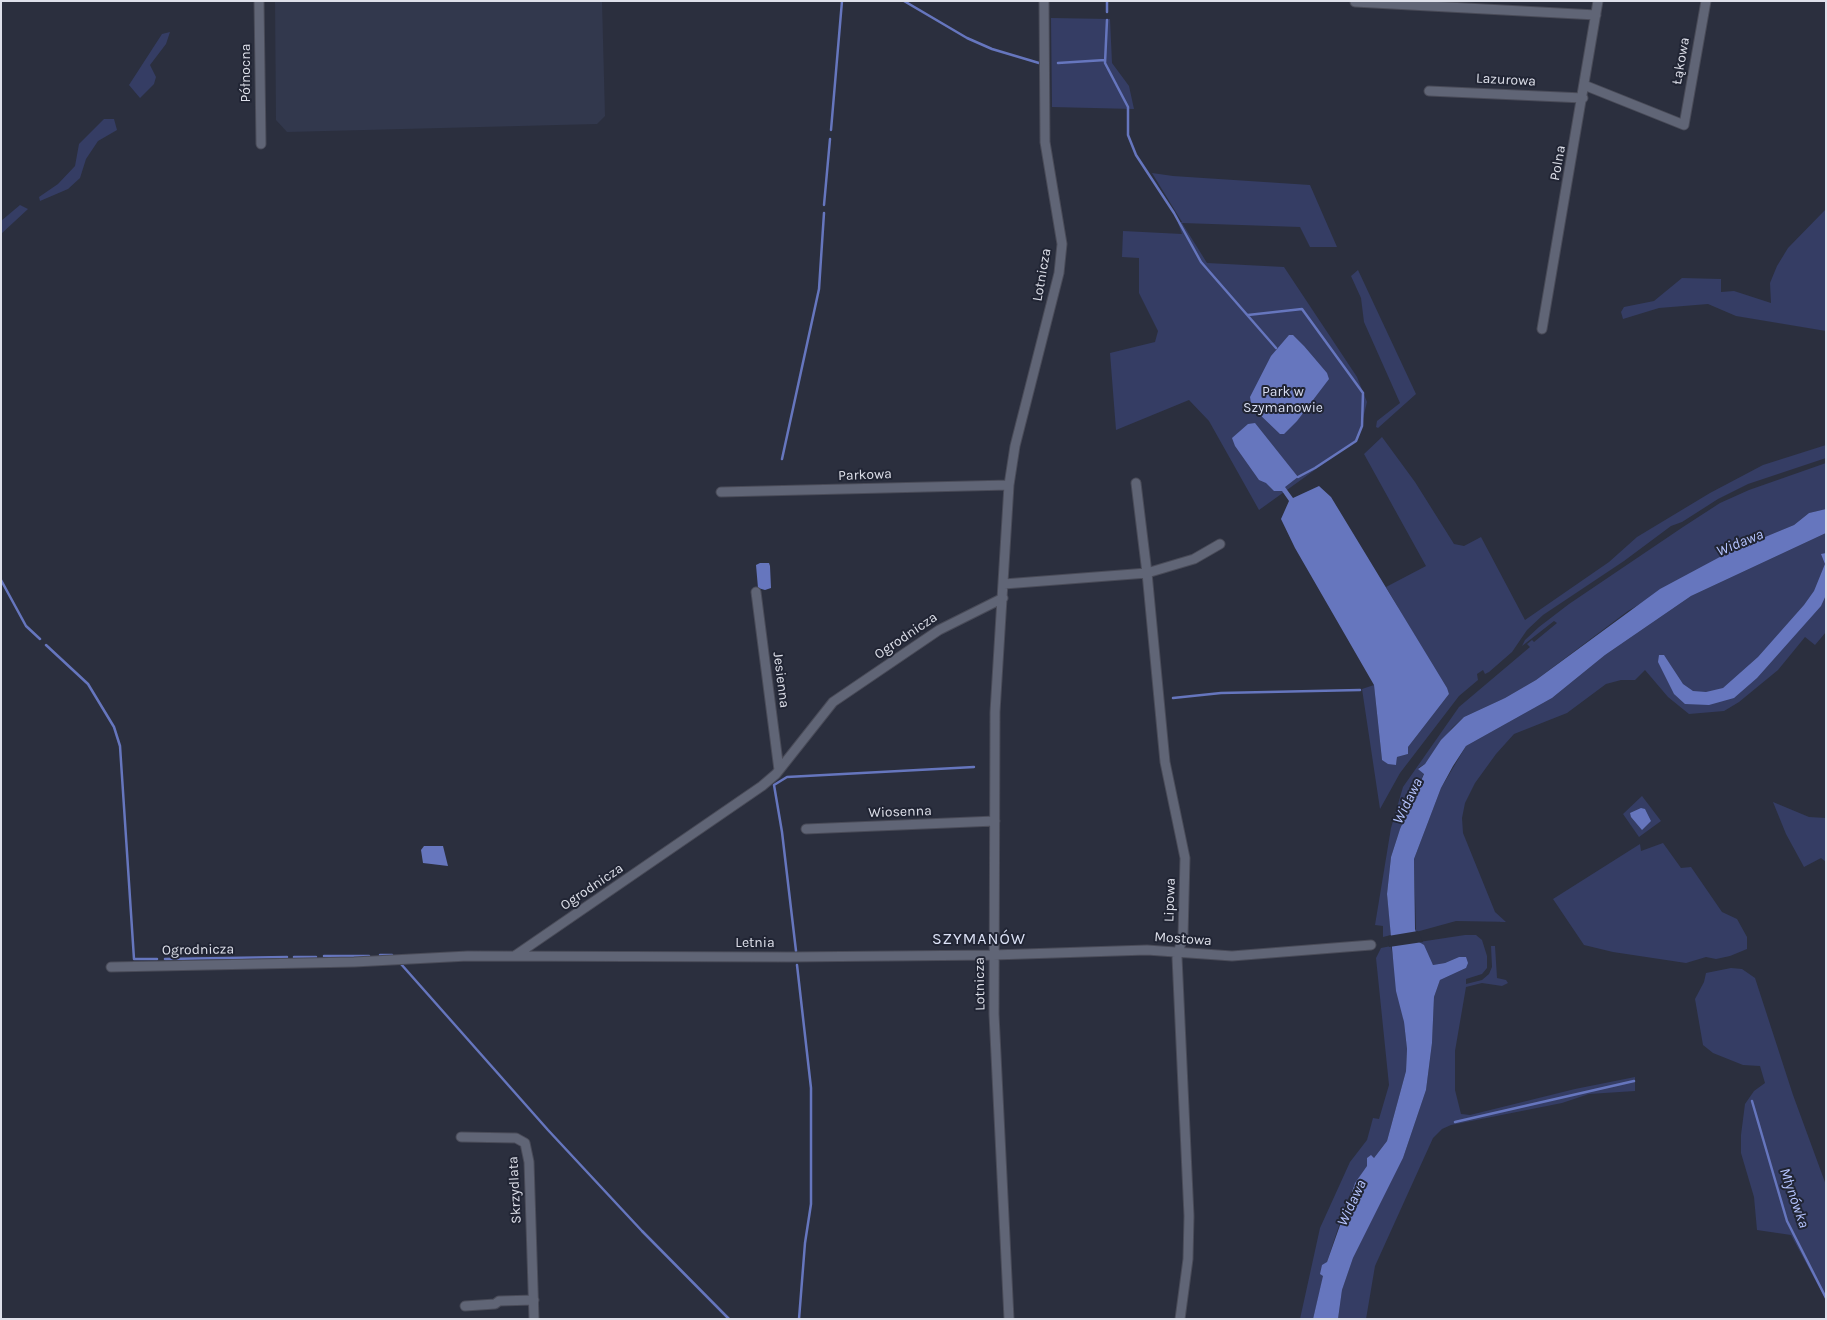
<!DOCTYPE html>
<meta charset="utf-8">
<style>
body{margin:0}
#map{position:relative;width:1827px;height:1320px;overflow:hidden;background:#2b2f3e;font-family:Karla,sans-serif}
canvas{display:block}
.frame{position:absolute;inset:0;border:2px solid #dee0ea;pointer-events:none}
</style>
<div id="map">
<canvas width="1827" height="1320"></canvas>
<div class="frame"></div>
</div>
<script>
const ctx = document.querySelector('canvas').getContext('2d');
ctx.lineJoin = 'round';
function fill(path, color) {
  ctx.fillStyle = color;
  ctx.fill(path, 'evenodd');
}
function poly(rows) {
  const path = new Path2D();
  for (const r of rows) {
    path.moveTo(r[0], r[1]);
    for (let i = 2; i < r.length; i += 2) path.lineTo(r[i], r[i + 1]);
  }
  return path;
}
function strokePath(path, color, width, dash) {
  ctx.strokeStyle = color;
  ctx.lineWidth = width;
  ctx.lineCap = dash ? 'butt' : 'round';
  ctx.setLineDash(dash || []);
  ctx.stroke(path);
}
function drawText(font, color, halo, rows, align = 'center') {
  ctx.font = font + ' Karla,sans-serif';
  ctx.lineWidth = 4;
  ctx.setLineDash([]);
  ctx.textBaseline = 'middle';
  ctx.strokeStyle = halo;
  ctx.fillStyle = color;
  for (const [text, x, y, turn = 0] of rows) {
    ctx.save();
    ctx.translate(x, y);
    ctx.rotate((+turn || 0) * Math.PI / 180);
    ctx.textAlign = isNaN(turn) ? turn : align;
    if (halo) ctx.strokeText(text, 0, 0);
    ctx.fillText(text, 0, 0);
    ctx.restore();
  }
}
const built = poly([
 [275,1,602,1,605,116,597,124,287,132,276,120]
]);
const green = poly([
 [1051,18,1110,19,1112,63,1129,86,1134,109,1052,107],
 [170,32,166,44,150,65,156,77,154,84,140,98,129,85,162,34],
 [104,119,114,119,117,130,98,141,86,159,80,178,68,189,40,201,39,197,58,184,75,166,79,144],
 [1152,173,1173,176,1310,185,1337,247,1310,247,1300,227,1182,223,1207,263,1284,267,1357,377,1367,402,1358,439,1259,510,1209,421,1189,400,1116,430,1110,353,1155,342,1158,331,1139,293,1139,258,1122,257,1123,231,1182,234,1178,223,1182,222],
 [20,205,28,209,1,234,1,221],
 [1826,209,1826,331,1736,316,1708,304,1659,308,1623,319,1621,312,1624,307,1654,301,1682,278,1721,279,1721,292,1734,291,1771,303,1770,283,1777,266,1788,248],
 [1358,270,1416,394,1378,428,1376,427,1377,421,1400,403,1364,322,1361,298,1351,276],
 [1382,437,1415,482,1454,544,1464,546,1481,537,1525,620,1609,562,1637,537,1710,493,1763,465,1826,445,1826,458,1748,484,1718,499,1682,522,1671,526,1624,561,1543,615,1527,630,1512,652,1489,672,1485,674,1483,670,1477,674,1478,680,1459,696,1400,773,1380,809,1362,689,1374,685,1382,760,1396,765,1397,757,1408,754,1408,747,1449,694,1386,587,1426,566,1364,454],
 [1826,463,1826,509,1809,513,1794,525,1731,551,1628,611,1536,680,1505,698,1464,717,1452,728,1425,764,1418,768,1424,773,1400,829,1391,857,1387,894,1391,935,1383,937,1383,926,1375,925,1391,828,1403,787,1459,707,1530,647,1527,644,1532,640,1534,642,1557,623,1554,621,1522,646,1525,640,1539,627,1569,604,1683,527,1720,503,1749,490],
 [1826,533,1826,632,1815,645,1805,637,1778,670,1739,702,1724,711,1689,714,1668,697,1645,670,1635,680,1621,680,1606,684,1567,713,1514,734,1496,754,1475,783,1465,803,1462,818,1463,833,1495,912,1506,922,1514,922,1456,921,1416,932,1414,859,1441,788,1466,746,1552,698,1605,655,1691,596],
 [1642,796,1661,821,1639,837,1623,814],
 [1773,802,1809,817,1826,818,1826,862,1821,858,1804,867,1786,834],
 [1663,843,1681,868,1691,867,1722,912,1737,919,1747,937,1747,949,1730,956,1716,959,1706,957,1686,963,1613,952,1584,945,1553,899,1640,844,1641,851],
 [1465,935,1476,935,1482,940,1487,956,1487,968,1482,974,1466,979,1466,984,1482,980,1489,974,1492,967,1491,946,1495,946,1497,978,1506,980,1508,983,1502,986,1482,983,1466,987,1455,1051,1455,1090,1461,1114,1470,1115,1575,1089,1635,1077,1635,1091,1589,1094,1562,1103,1451,1125,1442,1129,1433,1138,1375,1266,1366,1319,1338,1319,1342,1290,1353,1258,1403,1158,1426,1090,1432,1043,1434,997,1440,980,1466,968,1459,957,1445,963,1433,965,1419,942],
 [1391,946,1404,1022,1407,1049,1406,1071,1387,1141,1355,1183,1346,1204,1327,1262,1313,1319,1300,1319,1320,1228,1350,1162,1367,1140,1373,1118,1379,1119,1389,1085,1376,958,1381,948],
 [1731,968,1742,969,1755,978,1793,1095,1826,1185,1826,1300,1791,1235,1757,1230,1754,1197,1741,1153,1741,1135,1745,1104,1754,1091,1765,1083,1760,1066,1743,1065,1713,1053,1703,1045,1695,999,1704,982,1706,973]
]);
const water = poly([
 [1289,335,1293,335,1304,346,1327,373,1329,379,1297,421,1284,434,1280,434,1256,411,1251,403,1250,397,1271,356],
 [1255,423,1298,477,1285,487,1293,498,1319,486,1331,497,1447,688,1449,694,1408,747,1408,754,1397,757,1396,765,1388,764,1382,760,1374,685,1295,548,1281,519,1289,501,1282,491,1274,491,1266,483,1259,480,1235,446,1232,438,1248,424],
 [1826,509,1826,533,1691,596,1605,655,1552,698,1466,746,1453,766,1441,788,1414,859,1415,929,1419,942,1424,945,1433,965,1445,963,1459,957,1466,957,1468,963,1466,968,1440,980,1434,997,1432,1043,1426,1090,1403,1158,1353,1258,1342,1290,1338,1319,1313,1319,1323,1276,1320,1274,1322,1265,1327,1262,1355,1183,1367,1166,1367,1158,1371,1155,1374,1158,1387,1141,1406,1071,1407,1049,1404,1022,1396,991,1387,894,1391,857,1400,829,1424,774,1418,769,1425,764,1441,740,1464,717,1505,698,1536,680,1660,589,1731,551,1794,525,1809,513],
 [1826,553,1826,595,1821,606,1757,678,1734,698,1709,705,1685,704,1674,694,1658,662,1659,655,1664,655,1683,684,1693,691,1706,692,1723,688,1758,657,1804,605,1814,591,1825,564,1821,554],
 [760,563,769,563,770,566,771,588,765,590,758,588,756,565],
 [1641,808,1645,809,1651,821,1642,830,1631,817,1630,813],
 [424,846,443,846,448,866,423,863,421,850]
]);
const pier = poly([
 [1418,931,1423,942,1389,947,1388,936]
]);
const stream = poly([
 [904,1,967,38,992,49,1039,63],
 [1107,12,1107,1],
 [1107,20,1105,63,1128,107,1128,135,1136,155,1174,213,1201,262,1276,348],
 [1058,63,1105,60],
 [831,130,842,1],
 [824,205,830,139],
 [1248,315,1302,309,1363,393,1362,426,1356,441,1315,468,1298,477],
 [782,459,819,289,824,213],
 [1,580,26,626,40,639],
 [46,645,88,684,114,727,120,746,134,959,157,959],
 [1173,698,1221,693,1360,690],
 [796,951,782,832,774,785,787,777,974,767],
 [380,955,392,955],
 [324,956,369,956],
 [294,957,316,957],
 [165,959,287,957],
 [401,964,548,1130,642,1231,729,1319],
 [797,965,811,1088,811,1204,805,1243,799,1319],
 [1752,1101,1787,1221,1826,1298],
 [1455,1122,1634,1081]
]);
const minor = poly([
 [259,1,261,144],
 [1355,2,1596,15],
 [1584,85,1684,125,1706,1],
 [1429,91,1583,98],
 [1542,329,1598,1],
 [1136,483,1147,573,1165,762,1185,858,1183,936,1177,957,1189,1216,1188,1259,1180,1319],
 [721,492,1009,485],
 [1004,584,1147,573,1194,559,1220,544],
 [756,592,779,770],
 [806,829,995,821],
 [516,955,762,786,776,774,833,702,939,630,1003,598],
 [111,967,354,962,468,956,790,957,993,955,1147,950,1232,956,1371,945],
 [461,1137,516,1138,525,1143,529,1162,534,1319],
 [465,1306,495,1304,499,1301,534,1300],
 [1009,1319,994,1014,995,712,1009,485,1015,446,1059,273,1062,244,1045,142,1044,1]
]);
const streetNames = [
 ["Łąkowa",1681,61,-80],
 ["Północna",246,73,-90],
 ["Lazurowa",1506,80,3],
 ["Polna",1558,163,-80],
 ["Lotnicza",1042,275,-80],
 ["Parkowa",865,475,-2],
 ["Ogrodnicza",906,636,-34],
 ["Jesienna",781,680,83],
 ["Wiosenna",900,812,-2],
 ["Ogrodnicza",592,887,-34],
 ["Lipowa",1170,900,-88],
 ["Mostowa",1183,939,4],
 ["Letnia",755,943],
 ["Ogrodnicza",198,950,-1],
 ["Lotnicza",980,984,-91],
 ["Skrzydlata",515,1190,-93]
];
const parkNames = [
 ["Park w",1283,392],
 ["Szymanowie",1283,408]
];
const waterNames = [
 ["Widawa",1740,543,-22],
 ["Widawa",1408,801,-64],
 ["Młynówka",1794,1198,71],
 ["Widawa",1352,1203,-65]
];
const quarterNames = [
 ["SZYMANÓW",979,939]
];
fill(built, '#32384d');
fill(green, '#353d64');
fill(water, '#6676be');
fill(pier, '#2b2f3e');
strokePath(stream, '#6676be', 2.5);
strokePath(minor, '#494b58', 11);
strokePath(minor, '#606576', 9);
drawText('14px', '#dee0ea', '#212534', streetNames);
drawText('14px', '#d9def2', '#212534', parkNames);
drawText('italic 15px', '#b4c3fe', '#212534', waterNames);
ctx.letterSpacing = '1px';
drawText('16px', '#dce2f6', '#212534', quarterNames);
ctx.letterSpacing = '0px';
</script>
